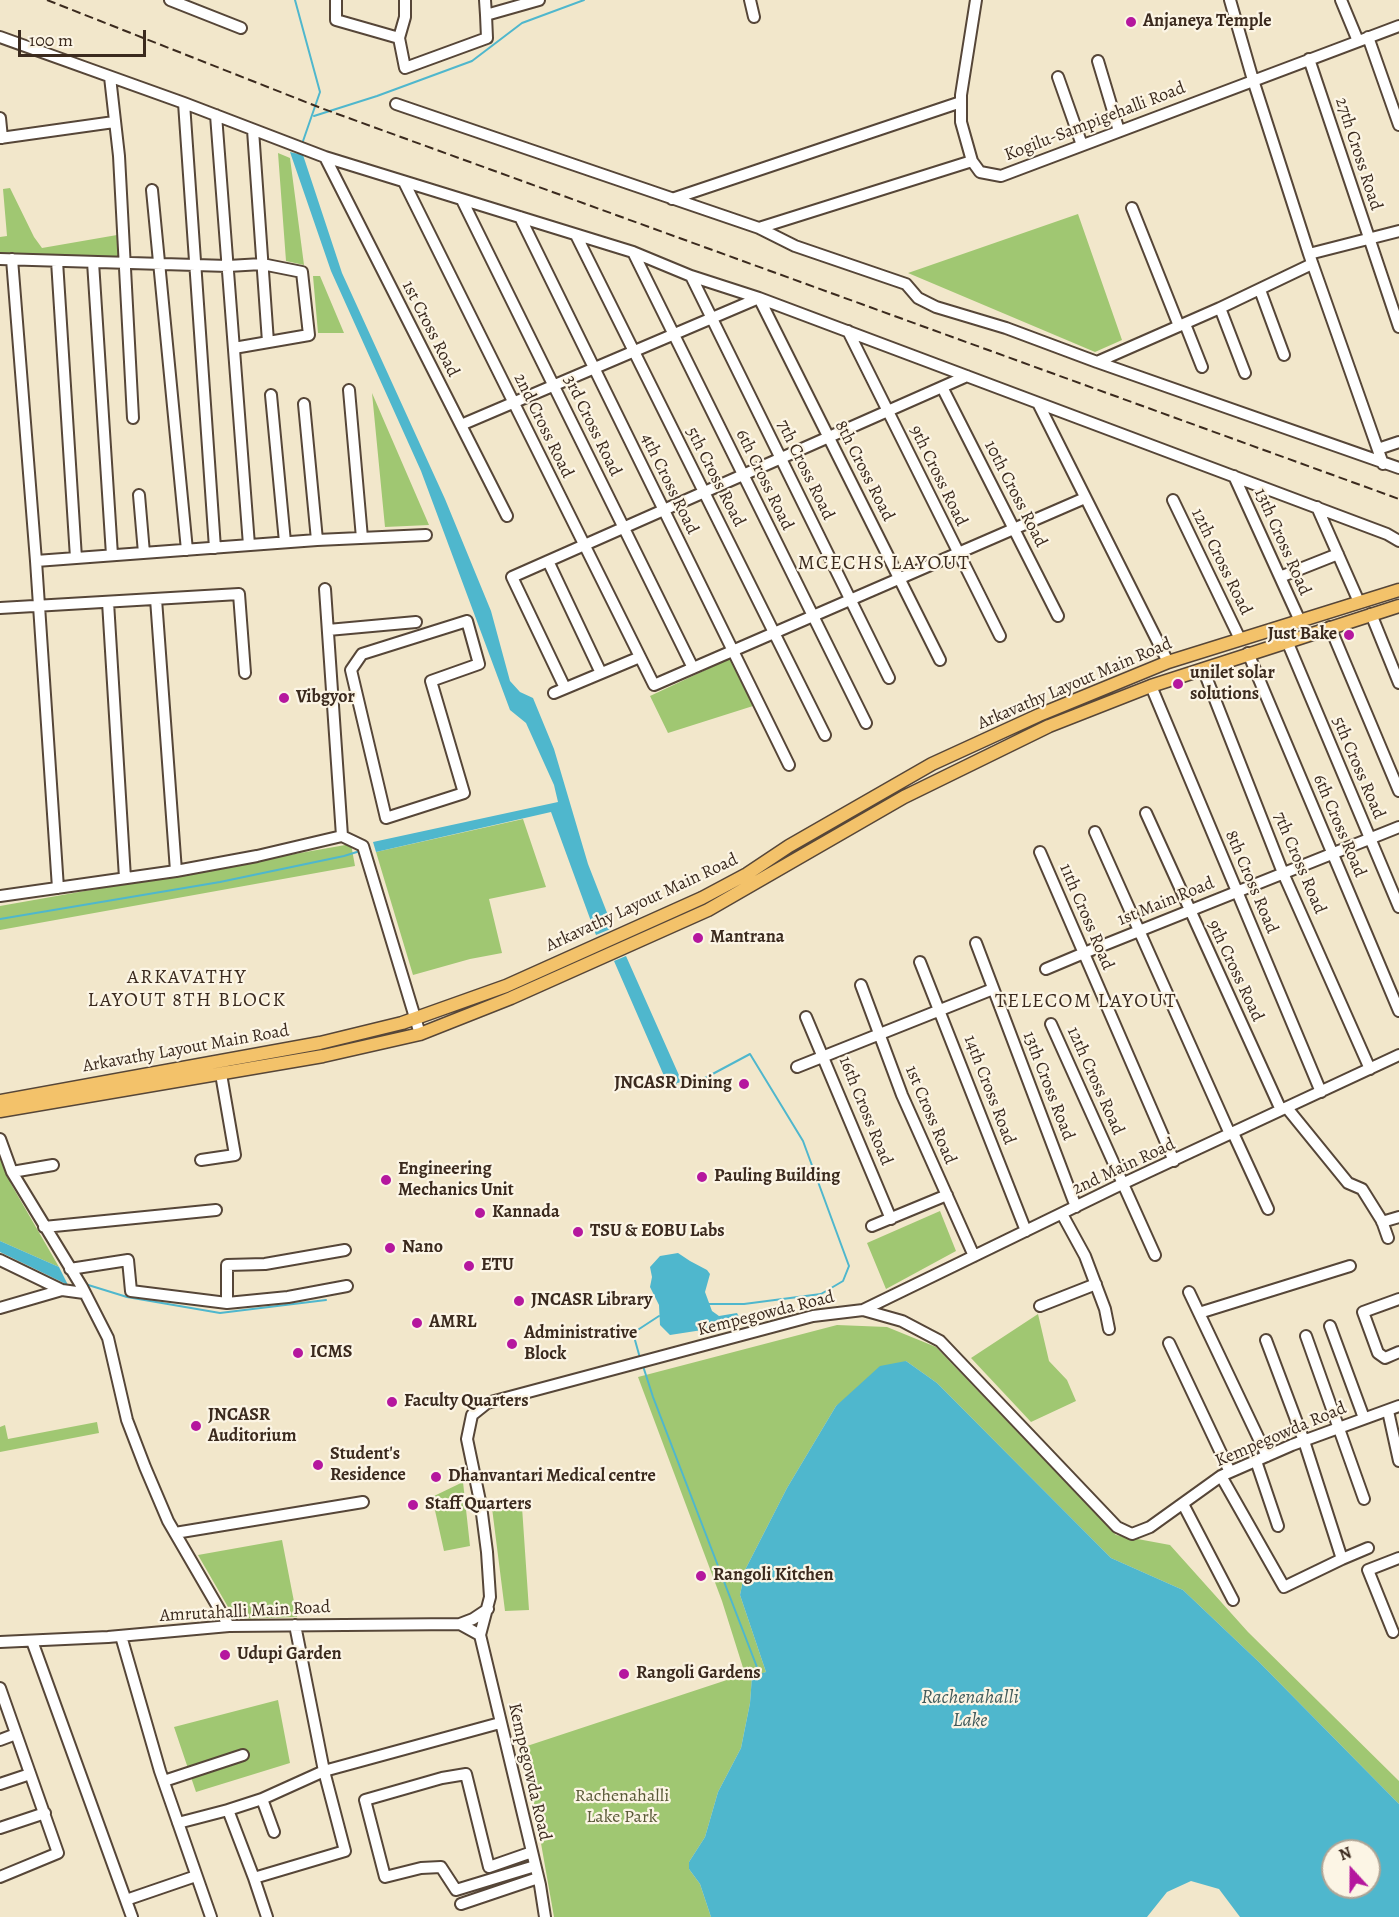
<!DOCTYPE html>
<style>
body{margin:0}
#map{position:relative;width:1399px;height:1917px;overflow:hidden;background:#f2e7cb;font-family:Alegreya,serif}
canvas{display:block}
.north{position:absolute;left:1321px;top:1839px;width:60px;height:60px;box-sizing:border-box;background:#fcf5e5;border:2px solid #afa495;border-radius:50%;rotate:339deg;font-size:16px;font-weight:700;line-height:24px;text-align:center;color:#3b2a1e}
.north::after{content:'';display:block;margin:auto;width:21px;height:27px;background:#b5179e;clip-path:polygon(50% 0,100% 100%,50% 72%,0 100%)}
.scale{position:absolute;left:18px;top:30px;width:128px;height:27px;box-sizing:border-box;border:3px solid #3b2a1e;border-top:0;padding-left:8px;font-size:18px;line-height:21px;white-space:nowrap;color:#3b2a1e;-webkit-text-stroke:4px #fcf5e5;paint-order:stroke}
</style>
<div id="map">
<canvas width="1399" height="1917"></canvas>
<div class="north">N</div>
<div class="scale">100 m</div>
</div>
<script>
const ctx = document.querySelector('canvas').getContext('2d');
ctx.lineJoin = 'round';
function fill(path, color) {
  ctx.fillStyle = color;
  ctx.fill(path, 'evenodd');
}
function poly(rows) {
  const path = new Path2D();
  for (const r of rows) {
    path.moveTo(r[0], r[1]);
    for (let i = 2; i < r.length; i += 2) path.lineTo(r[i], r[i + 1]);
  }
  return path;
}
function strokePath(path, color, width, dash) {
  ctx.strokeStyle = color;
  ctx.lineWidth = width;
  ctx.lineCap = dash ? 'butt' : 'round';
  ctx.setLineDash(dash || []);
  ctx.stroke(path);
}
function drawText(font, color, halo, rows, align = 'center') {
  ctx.font = font + ' Alegreya,serif';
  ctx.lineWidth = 4.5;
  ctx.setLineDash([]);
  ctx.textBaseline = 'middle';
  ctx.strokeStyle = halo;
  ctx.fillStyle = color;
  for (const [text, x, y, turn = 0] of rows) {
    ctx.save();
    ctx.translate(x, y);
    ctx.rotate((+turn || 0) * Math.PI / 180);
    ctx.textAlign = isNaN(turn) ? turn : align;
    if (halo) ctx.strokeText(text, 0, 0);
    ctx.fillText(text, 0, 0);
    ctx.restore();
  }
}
const green = poly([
 [278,153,290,158,304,265,286,261],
 [10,188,34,237,42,248,117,235,120,257,0,253,0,237,7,236,3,189],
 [1078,214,1122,340,1095,352,908,273],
 [313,276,320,276,344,333,318,333],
 [372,393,429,525,385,527],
 [731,658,753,706,668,733,650,696],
 [523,819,546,887,489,899,502,953,470,959,413,975,376,852],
 [351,844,355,866,0,930,0,906],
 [0,1154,11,1184,59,1267,0,1241],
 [940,1211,956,1251,886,1289,867,1243],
 [1038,1314,1049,1361,1067,1380,1076,1401,1031,1422,971,1358],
 [837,1325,887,1327,936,1347,1116,1535,1170,1545,1248,1632,1399,1781,1399,1804,1260,1663,1183,1590,1111,1558,937,1383,906,1361,836,1406,787,1488,745,1570,740,1595,766,1672,752,1677,750,1703,741,1748,718,1792,705,1837,689,1862,689,1869,700,1884,711,1917,554,1917,524,1747,745,1674,722,1601,638,1377],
 [97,1422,99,1433,0,1452,0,1427,5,1425,8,1439],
 [463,1482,470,1546,444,1551,432,1497],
 [522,1507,529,1610,505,1611,492,1508],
 [282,1540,297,1617,235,1619,198,1555],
 [278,1700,290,1763,196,1792,174,1727]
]);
const water = poly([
 [290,152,303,155,342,273,445,499,491,611,510,681,520,692,533,698,554,749,588,864,613,928,596,935,551,812,376,852,373,842,558,802,554,785,526,723,510,710,421,471,331,271],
 [626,956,682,1082,668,1085,614,961],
 [0,1241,59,1267,68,1285,0,1252],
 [678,1253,690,1261,707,1270,710,1274,705,1292,712,1311,719,1316,737,1313,739,1317,737,1322,728,1326,670,1335,660,1325,659,1305,650,1287,652,1277,650,1267,660,1256],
 [906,1361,937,1383,1111,1558,1183,1590,1260,1663,1399,1804,1399,1917,1240,1917,1219,1889,1191,1881,1167,1892,1147,1917,711,1917,700,1884,689,1869,689,1862,705,1837,718,1792,741,1748,750,1703,752,1676,766,1672,740,1595,745,1570,787,1488,836,1406,880,1366],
 [1333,1851,1369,1851,1369,1887,1333,1887]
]);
const stream = poly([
 [295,0,320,92,302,144],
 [314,116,377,96,472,61,522,23,584,0],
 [0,919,220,882,344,856,360,851],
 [674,1081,678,1088,692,1085,750,1054,803,1141,849,1266,843,1281,821,1294,744,1304,709,1304],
 [85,1284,127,1297,220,1313,326,1300],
 [640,1358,633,1333,659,1316],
 [643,1366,653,1397,760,1675]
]);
const minor = poly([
 [170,0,241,28],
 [336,0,336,20,399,38],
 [405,0,405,17,399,38,405,68,487,38,486,15],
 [485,0,486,15,539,0],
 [750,0,754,17],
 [976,0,961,95,961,122,972,161,980,172,1001,176,1399,26],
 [1230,0,1253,80,1309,254,1383,464],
 [1341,0,1358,41],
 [0,37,184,103,325,157,633,252,691,276,759,298,1387,534,1399,541],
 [1368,37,1399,125],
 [1309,59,1399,327],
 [1098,61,1119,131],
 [110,77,119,156,133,418],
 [1058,77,1082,145],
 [184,103,215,548],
 [396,104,759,228,972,161],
 [216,115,249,545],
 [0,118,2,138],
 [253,130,268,342],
 [0,138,114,122],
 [325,157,507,516],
 [404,182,654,685,1085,498],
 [152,190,187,550],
 [672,199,961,102],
 [462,200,693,668],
 [1132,208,1179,326],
 [520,217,789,765],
 [759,228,795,246,906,284,918,298,936,307,1006,328,1097,362],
 [576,235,825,735],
 [633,252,866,723],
 [1309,254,1399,231],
 [0,259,228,266,262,264,302,272,309,335,234,348],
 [12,259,36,561,58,888],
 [57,261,76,558],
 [93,262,112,555],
 [1312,264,1220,308,1097,362,1399,468],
 [691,276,889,678],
 [1260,290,1284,355],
 [1220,308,1245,373],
 [1185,324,1202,367],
 [848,331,1000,636],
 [942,387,1058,616],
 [349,390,362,538],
 [271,395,285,542],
 [1038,403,1168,662],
 [304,404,317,540],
 [461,425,759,298,940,660],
 [1378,449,1399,442],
 [1234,476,1300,621],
 [139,495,144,553],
 [1173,500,1240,639],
 [1317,507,1359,602],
 [36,561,317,540,426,535],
 [548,561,601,673],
 [1280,577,1338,554],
 [325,589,342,836],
 [156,599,176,871],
 [108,602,125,878],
 [0,608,239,594,245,673],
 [1371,614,1399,683],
 [467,621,479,664,431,681,464,793,386,818,351,670,362,654,467,621],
 [1330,627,1399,791],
 [328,630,416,622],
 [1287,641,1399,907],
 [1248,653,1399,1011],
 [1203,669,1283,873,1370,1069],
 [1151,686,1321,1092],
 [565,688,512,577,967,376],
 [554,693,640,657],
 [1146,813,1281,1110],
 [1095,832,1230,1134],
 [1040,852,1174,1161],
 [0,896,176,871,257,856,342,836,363,846,420,1034],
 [976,943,1076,1207],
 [920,962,1026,1231],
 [1046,969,1084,953,1399,827],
 [861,985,902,1095,974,1256],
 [806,1017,891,1219],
 [1051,1024,1155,1255],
 [797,1067,993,989],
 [1287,1108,1348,1183,1362,1189,1382,1221,1388,1238],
 [1233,1133,1268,1209],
 [0,1139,12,1172,82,1287,108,1338,127,1420,145,1467,168,1521,229,1626],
 [201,1160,235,1155,221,1074],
 [12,1172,53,1165],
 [1062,1214,1085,1256,1105,1309,1109,1329],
 [1382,1222,1399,1217],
 [872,1226,947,1195],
 [44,1227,216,1210],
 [0,1260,62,1290,84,1293],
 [70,1269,128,1260,131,1291,227,1303,288,1297,347,1286],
 [1189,1292,1267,1456],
 [1399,1299,1363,1312,1378,1353,1385,1358,1399,1352],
 [227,1303,227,1265,265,1264,345,1250],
 [1040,1306,1096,1284],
 [0,1308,62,1290],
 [863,1310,1122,1184,1399,1055],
 [1199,1313,1350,1266],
 [1330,1326,1364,1418],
 [1306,1336,1364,1499],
 [1169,1343,1230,1472],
 [1388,1411,1399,1461],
 [1256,1461,1278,1526],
 [1221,1476,1284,1587,1342,1559,1304,1441,1266,1340],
 [1183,1504,1233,1600],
 [175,1533,363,1502],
 [1342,1559,1368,1548],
 [460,1624,480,1635,540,1885,545,1917],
 [1393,1632,1368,1570,1399,1558],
 [480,1635,490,1597,487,1552,481,1506,467,1439,472,1415,487,1403,813,1316,863,1310,902,1321,940,1341,1117,1527,1132,1534,1150,1527,1221,1476,1292,1445,1399,1406],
 [121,1636,160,1771,211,1917],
 [32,1641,132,1917],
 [0,1642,108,1637,229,1626,460,1624,473,1619,488,1609],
 [0,1688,58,1853,0,1877],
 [0,1740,16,1734],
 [164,1781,243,1755],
 [0,1784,30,1774],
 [262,1799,324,1771,295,1625],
 [228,1810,262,1799,274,1832],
 [178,1823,228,1810,254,1878],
 [0,1828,45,1813],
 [532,1852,489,1867,466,1774,442,1778,365,1800,385,1877,421,1868,441,1867,456,1890,535,1866],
 [126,1900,196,1876],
 [461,1904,538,1878],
 [267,1917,254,1878,345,1851,324,1771,500,1723]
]);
const major = poly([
 [0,1101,320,1043,402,1023,506,986,702,898,747,874,789,846,932,764,1039,715,1168,662,1399,590],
 [0,1111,323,1056,420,1034,511,998,708,910,904,797,1049,726,1151,686,1399,606]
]);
const rail = poly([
 [47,0,321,108,1399,499]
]);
const markers = [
 [1131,22,6,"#b5179e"],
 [1349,635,6,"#b5179e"],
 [1178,684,6,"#b5179e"],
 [284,698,6,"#b5179e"],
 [698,938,6,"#b5179e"],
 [744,1084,6,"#b5179e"],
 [702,1177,6,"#b5179e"],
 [386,1180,6,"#b5179e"],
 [480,1213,6,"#b5179e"],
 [578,1232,6,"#b5179e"],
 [390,1248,6,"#b5179e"],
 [469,1266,6,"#b5179e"],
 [519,1301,6,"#b5179e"],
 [417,1323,6,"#b5179e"],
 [512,1344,6,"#b5179e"],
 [298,1353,6,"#b5179e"],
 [392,1402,6,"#b5179e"],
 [196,1426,6,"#b5179e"],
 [318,1465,6,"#b5179e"],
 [436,1477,6,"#b5179e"],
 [413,1505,6,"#b5179e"],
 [701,1576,6,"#b5179e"],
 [225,1655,6,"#b5179e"],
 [624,1674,6,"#b5179e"]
];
const poiNames = [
 ["Anjaneya Temple",1143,22],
 ["Just Bake",1337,635,"right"],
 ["unilet solar",1190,674],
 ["solutions",1190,695],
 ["Vibgyor",296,698],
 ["Mantrana",710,938],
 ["JNCASR Dining",732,1084,"right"],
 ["Engineering",398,1170],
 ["Mechanics Unit",398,1191],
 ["Pauling Building",714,1177],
 ["Kannada",492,1213],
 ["TSU & EOBU Labs",590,1232],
 ["Nano",402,1248],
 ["ETU",481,1266],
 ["JNCASR Library",531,1301],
 ["AMRL",429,1323],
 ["Administrative",524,1334],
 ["Block",524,1355],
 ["ICMS",310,1353],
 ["Faculty Quarters",404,1402],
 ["JNCASR",208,1416],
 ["Auditorium",208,1437],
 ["Student's",330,1455],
 ["Residence",330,1476],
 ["Dhanvantari Medical centre",448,1477],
 ["Staff Quarters",425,1505],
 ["Rangoli Kitchen",713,1576],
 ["Udupi Garden",237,1655],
 ["Rangoli Gardens",636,1674]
];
const streetNames = [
 ["Kogilu-Sampigehalli Road",1095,122,-21],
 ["27th Cross Road",1358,154,72],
 ["1st Cross Road",430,329,63],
 ["2nd Cross Road",543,426,64],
 ["3rd Cross Road",592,426,64],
 ["7th Cross Road",805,470,64],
 ["8th Cross Road",864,471,63],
 ["9th Cross Road",938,476,64],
 ["5th Cross Road",715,477,63],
 ["6th Cross Road",764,480,64],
 ["4th Cross Road",669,484,64],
 ["10th Cross Road",1015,494,63],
 ["13th Cross Road",1282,542,66],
 ["12th Cross Road",1221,562,64],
 ["Arkavathy Layout Main Road",1075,684,-23],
 ["5th Cross Road",1358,768,67],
 ["6th Cross Road",1339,826,67],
 ["7th Cross Road",1299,863,67],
 ["8th Cross Road",1251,882,67],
 ["1st Main Road",1166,902,-22],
 ["Arkavathy Layout Main Road",642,903,-25],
 ["11th Cross Road",1086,917,67],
 ["9th Cross Road",1235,971,65],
 ["Arkavathy Layout Main Road",186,1049,-10],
 ["12th Cross Road",1095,1081,66],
 ["13th Cross Road",1048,1086,69],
 ["14th Cross Road",989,1090,69],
 ["16th Cross Road",865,1111,68],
 ["1st Cross Road",930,1115,67],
 ["2nd Main Road",1124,1167,-25],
 ["Kempegowda Road",766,1314,-14],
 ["Kempegowda Road",1281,1435,-23],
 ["Amrutahalli Main Road",245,1612,-3],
 ["Kempegowda Road",529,1772,77]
];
const parkNames = [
 ["Rachenahalli",622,1797],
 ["Lake Park",622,1818]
];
const neighbourhoodNames = [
 ["MCECHS LAYOUT",884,564],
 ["ARKAVATHY",187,978],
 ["LAYOUT 8TH BLOCK",187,1001],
 ["TELECOM LAYOUT",1086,1002]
];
const waterNames = [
 ["Rachenahalli",970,1698],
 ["Lake",970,1721]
];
fill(green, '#a0c772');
fill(water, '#4fb7cd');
strokePath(stream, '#4fb7cd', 2);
strokePath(minor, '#564638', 14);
strokePath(major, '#564638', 15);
strokePath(minor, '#fff', 10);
strokePath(major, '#f3c26a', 12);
strokePath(rail, '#3b2a1e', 2, [9, 4.5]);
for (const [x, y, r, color] of markers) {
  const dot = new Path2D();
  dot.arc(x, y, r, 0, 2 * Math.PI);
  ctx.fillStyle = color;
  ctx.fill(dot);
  strokePath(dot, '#fcf5e5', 2);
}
drawText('bold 18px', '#3b2a1e', '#fcf5e5', poiNames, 'left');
drawText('18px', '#3b2a1e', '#fcf5e5', streetNames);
drawText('18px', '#595937', '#fcf5e5', parkNames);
ctx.letterSpacing = '1.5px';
drawText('20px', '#3b2a1e', '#fcf5e5', neighbourhoodNames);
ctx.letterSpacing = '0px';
drawText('italic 20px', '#425b5b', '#fcf5e5', waterNames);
</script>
